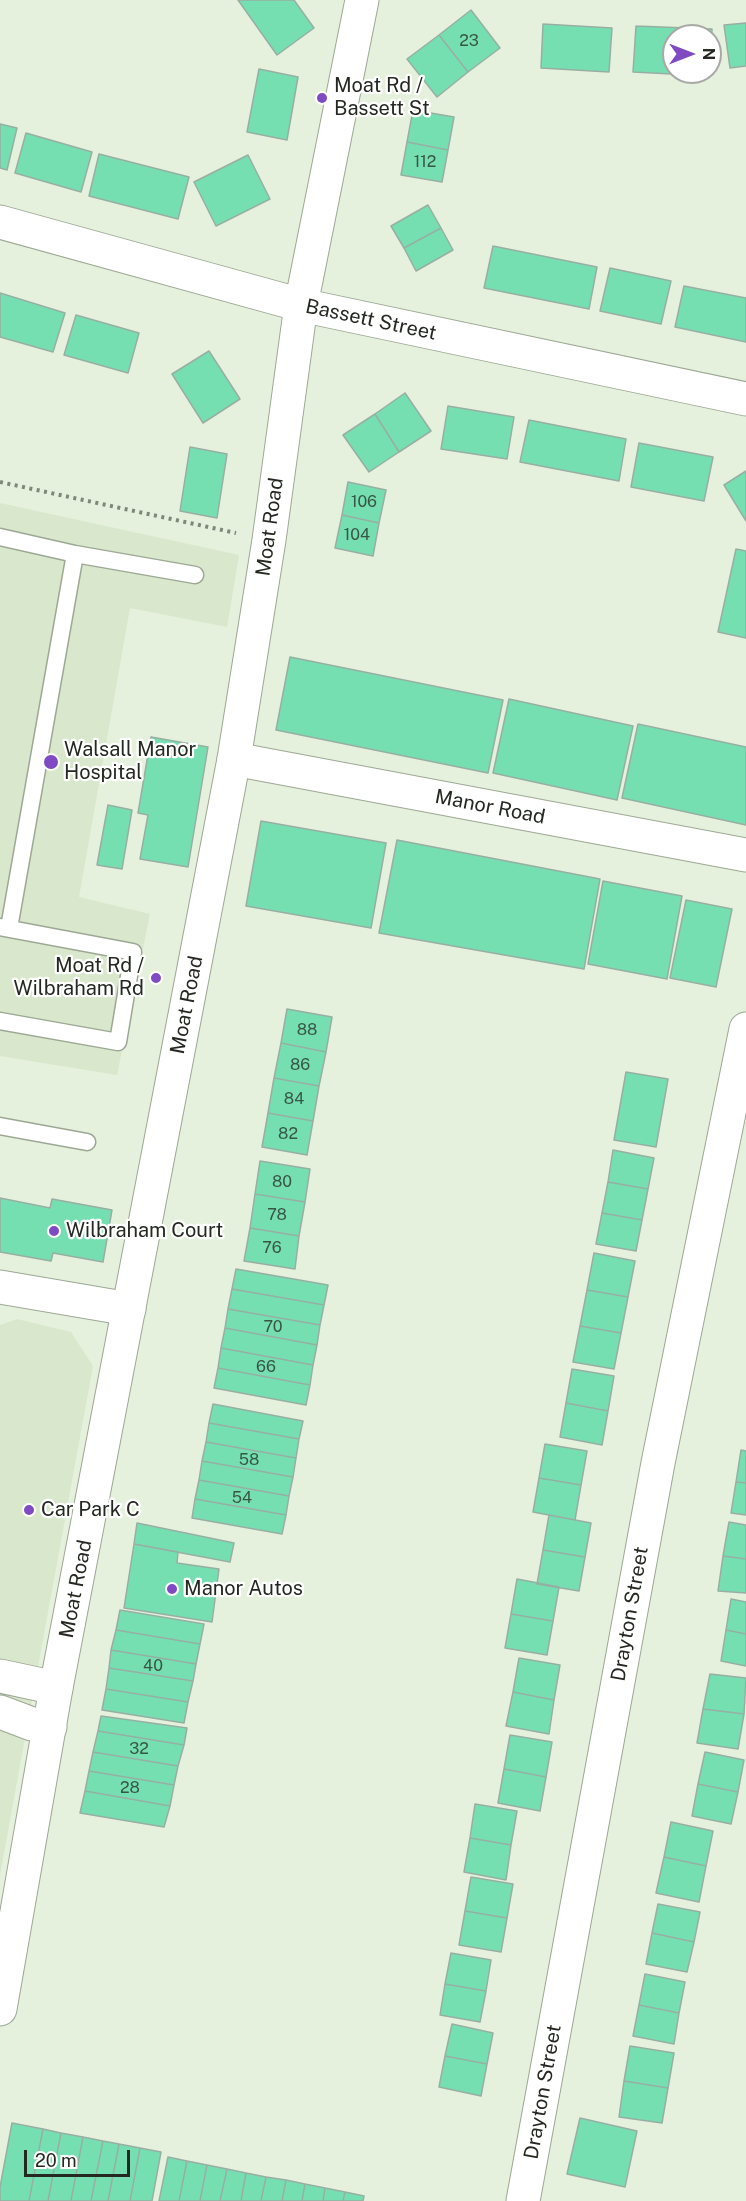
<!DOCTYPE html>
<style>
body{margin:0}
#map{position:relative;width:746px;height:2201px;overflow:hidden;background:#e5f1dc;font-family:"Public Sans",sans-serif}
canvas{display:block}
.north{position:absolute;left:662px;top:24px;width:60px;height:60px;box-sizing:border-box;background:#fff;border:2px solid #a7a9a6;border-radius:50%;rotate:90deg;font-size:16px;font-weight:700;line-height:24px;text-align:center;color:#242820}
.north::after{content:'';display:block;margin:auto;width:21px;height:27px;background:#7f4ac2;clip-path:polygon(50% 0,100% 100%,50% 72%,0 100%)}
.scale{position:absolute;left:24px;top:2150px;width:106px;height:27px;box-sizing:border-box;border:3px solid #242820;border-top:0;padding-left:8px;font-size:18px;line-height:21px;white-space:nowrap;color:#242820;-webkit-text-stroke:4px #fff;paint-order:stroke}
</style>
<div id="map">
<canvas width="746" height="2201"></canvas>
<div class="north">N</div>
<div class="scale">20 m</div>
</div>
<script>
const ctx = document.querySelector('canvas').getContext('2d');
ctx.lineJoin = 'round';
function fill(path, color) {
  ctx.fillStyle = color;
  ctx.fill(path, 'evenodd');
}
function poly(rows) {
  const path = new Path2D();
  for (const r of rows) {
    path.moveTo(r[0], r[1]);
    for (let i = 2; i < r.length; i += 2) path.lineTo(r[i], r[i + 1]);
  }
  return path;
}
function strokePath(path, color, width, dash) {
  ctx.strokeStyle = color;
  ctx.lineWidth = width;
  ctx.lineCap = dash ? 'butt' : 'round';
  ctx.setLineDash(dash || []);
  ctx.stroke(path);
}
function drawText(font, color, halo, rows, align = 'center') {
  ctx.font = font + ' "Public Sans",sans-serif';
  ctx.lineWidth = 4.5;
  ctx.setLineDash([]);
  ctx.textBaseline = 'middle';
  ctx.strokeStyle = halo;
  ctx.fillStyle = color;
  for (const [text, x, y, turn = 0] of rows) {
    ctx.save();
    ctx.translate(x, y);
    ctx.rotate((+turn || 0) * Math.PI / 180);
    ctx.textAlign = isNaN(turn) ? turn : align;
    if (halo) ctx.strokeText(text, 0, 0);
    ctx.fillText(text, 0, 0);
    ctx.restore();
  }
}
const built = poly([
 [0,503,239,555,227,627,130,608,79,897,150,914,117,1075,0,1056],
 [17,1319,71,1332,93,1366,0,1875,0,1325]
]);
const building = poly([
 [238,0,294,0,314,28,277,55,238,0],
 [471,10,500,48,468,72,439,35,471,10],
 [746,23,746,66,730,68,724,25,746,23],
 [543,24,612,28,609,72,541,68,543,24],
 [636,26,712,29,710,76,633,72,636,26],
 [674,36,710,36,710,72,674,72,674,36],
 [439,35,468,72,437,97,407,59,439,35],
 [259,69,298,77,287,140,247,132,259,69],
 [413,110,454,117,448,150,407,142,413,110],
 [0,124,17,128,7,170,0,168,0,124],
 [26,133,92,152,81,192,15,173,26,133],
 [407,142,448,150,442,182,401,175,407,142],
 [99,154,189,177,178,219,89,196,99,154],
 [248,155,270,199,216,226,194,182,248,155],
 [428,205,441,228,404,248,391,226,428,205],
 [441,228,453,250,416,271,404,248,441,228],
 [493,246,597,267,589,309,484,288,493,246],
 [610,268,671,281,661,324,600,311,610,268],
 [684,286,746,298,746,342,675,327,684,286],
 [0,293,65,313,53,352,0,337,0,293],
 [76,315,139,333,128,373,64,355,76,315],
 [209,351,240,399,203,423,172,374,209,351],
 [405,393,431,431,399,452,375,414,405,393],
 [448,406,514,417,507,459,441,449,448,406],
 [375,414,399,452,369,472,343,435,375,414],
 [529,420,626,439,619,481,520,462,529,420],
 [639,443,713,457,704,501,631,487,639,443],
 [190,447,227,454,217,518,180,511,190,447],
 [746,471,746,521,724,485,746,471],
 [348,482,386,490,379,523,342,515,348,482],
 [342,515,379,523,373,556,335,548,342,515],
 [736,549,746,551,746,638,718,632,736,549],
 [290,657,503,700,488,773,276,730,290,657],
 [509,699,633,726,617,800,493,773,509,699],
 [638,724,746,747,746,825,622,798,638,724],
 [151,737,208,747,188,867,140,859,148,815,138,813,151,737],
 [108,805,132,810,122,869,97,865,108,805],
 [261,821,386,843,371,928,246,906,261,821],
 [397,840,600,879,584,969,379,933,397,840],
 [603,881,682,896,667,979,588,964,603,881],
 [686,900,732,909,716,987,670,978,686,900],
 [287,1009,332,1017,326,1052,281,1043,287,1009],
 [281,1043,326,1052,319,1086,274,1078,281,1043],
 [626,1072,668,1079,656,1147,614,1140,626,1072],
 [274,1078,319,1086,313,1121,268,1113,274,1078],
 [268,1113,313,1121,307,1155,262,1147,268,1113],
 [613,1150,654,1158,648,1189,608,1182,613,1150],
 [260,1161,310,1169,305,1202,255,1194,260,1161],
 [608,1182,648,1189,642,1220,602,1213,608,1182],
 [255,1194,305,1202,299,1236,250,1228,255,1194],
 [0,1198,50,1208,52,1199,112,1210,103,1262,53,1253,51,1261,0,1252,0,1198],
 [602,1213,642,1220,636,1251,596,1244,602,1213],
 [250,1228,299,1236,295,1269,244,1261,250,1228],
 [594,1253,635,1261,628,1297,587,1290,594,1253],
 [236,1269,328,1285,324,1305,232,1289,236,1269],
 [232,1289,324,1305,320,1325,228,1309,232,1289],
 [587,1290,628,1297,621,1333,580,1326,587,1290],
 [228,1309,320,1325,317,1345,225,1328,228,1309],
 [580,1326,621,1333,614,1369,573,1362,580,1326],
 [225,1328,317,1345,313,1365,221,1348,225,1328],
 [221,1348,313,1365,310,1385,218,1368,221,1348],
 [218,1368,310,1385,306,1405,214,1388,218,1368],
 [572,1369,614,1376,608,1411,566,1403,572,1369],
 [566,1403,608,1411,602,1445,560,1437,566,1403],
 [213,1404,303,1421,299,1439,209,1423,213,1404],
 [209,1423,299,1439,296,1458,206,1442,209,1423],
 [206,1442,296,1458,293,1477,202,1461,206,1442],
 [545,1444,587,1451,581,1485,539,1478,545,1444],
 [741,1450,746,1451,746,1483,736,1482,741,1450],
 [202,1461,293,1477,289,1496,199,1480,202,1461],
 [539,1478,581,1485,575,1520,533,1512,539,1478],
 [199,1480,289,1496,286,1515,195,1499,199,1480],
 [736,1482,746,1483,746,1515,731,1513,736,1482],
 [195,1499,286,1515,282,1534,192,1518,195,1499],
 [549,1515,591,1523,585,1557,543,1550,549,1515],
 [729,1522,746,1525,746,1559,723,1556,729,1522],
 [137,1523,234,1543,230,1562,134,1544,137,1523],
 [134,1544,178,1552,177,1563,219,1569,212,1622,124,1608,134,1544],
 [543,1550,585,1557,579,1591,537,1584,543,1550],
 [723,1556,746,1559,746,1593,718,1591,723,1556],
 [517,1579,559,1587,553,1621,511,1614,517,1579],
 [731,1599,746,1602,746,1634,726,1630,731,1599],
 [120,1610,204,1624,200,1644,116,1630,120,1610],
 [511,1614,553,1621,547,1655,505,1648,511,1614],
 [116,1630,200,1644,196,1664,111,1650,116,1630],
 [726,1630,746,1634,746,1666,721,1661,726,1630],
 [111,1650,196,1664,193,1681,109,1668,111,1650],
 [519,1658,560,1665,554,1700,513,1692,519,1658],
 [109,1668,193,1681,188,1702,106,1689,109,1668],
 [710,1674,746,1678,744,1714,703,1709,710,1674],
 [106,1689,188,1702,184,1723,102,1710,106,1689],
 [513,1692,554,1700,549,1734,506,1726,513,1692],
 [703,1709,744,1714,738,1749,697,1743,703,1709],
 [101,1716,187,1728,184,1745,98,1731,101,1716],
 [98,1731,184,1745,178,1766,93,1752,98,1731],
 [510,1735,552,1742,546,1777,504,1769,510,1735],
 [93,1752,178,1766,174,1785,89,1771,93,1752],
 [705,1752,744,1760,738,1792,698,1784,705,1752],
 [504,1769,546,1777,540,1811,498,1803,504,1769],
 [89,1771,174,1785,170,1806,85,1791,89,1771],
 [698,1784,738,1792,731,1824,692,1816,698,1784],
 [85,1791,170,1806,164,1827,80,1813,85,1791],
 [475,1804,517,1811,511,1845,470,1838,475,1804],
 [671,1822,713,1831,706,1866,664,1857,671,1822],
 [470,1838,511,1845,506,1880,464,1872,470,1838],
 [664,1857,706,1866,699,1902,656,1893,664,1857],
 [471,1877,513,1884,507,1918,465,1911,471,1877],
 [658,1904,700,1912,694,1942,652,1933,658,1904],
 [465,1911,507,1918,501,1952,459,1945,465,1911],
 [652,1933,694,1942,687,1972,646,1964,652,1933],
 [451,1953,491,1960,486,1991,445,1984,451,1953],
 [645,1974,685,1982,679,2013,639,2005,645,1974],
 [445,1984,486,1991,480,2022,440,2015,445,1984],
 [639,2005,679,2013,674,2044,633,2036,639,2005],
 [452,2024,493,2033,487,2064,445,2056,452,2024],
 [630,2046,674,2053,668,2088,624,2081,630,2046],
 [445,2056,487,2064,481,2096,439,2087,445,2056],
 [624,2081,668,2088,662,2123,619,2117,624,2081],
 [580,2118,637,2131,625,2187,567,2174,580,2118],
 [12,2123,43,2129,29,2201,0,2201,0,2187,12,2123],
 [43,2129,61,2133,48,2201,29,2201,43,2129],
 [61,2133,83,2137,71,2201,48,2201,61,2133],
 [83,2137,103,2141,91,2201,71,2201,83,2137],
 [103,2141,119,2144,108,2201,91,2201,103,2141],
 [119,2144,140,2148,130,2201,108,2201,119,2144],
 [140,2148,161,2152,152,2201,130,2201,140,2148],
 [168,2157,187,2161,179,2201,159,2201,168,2157],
 [187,2161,207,2165,200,2201,179,2201,187,2161],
 [207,2165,227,2169,220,2201,200,2201,207,2165],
 [227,2169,246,2173,241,2201,220,2201,227,2169],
 [246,2173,266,2177,261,2201,241,2201,246,2173],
 [266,2177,286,2180,282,2201,261,2201,266,2177],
 [286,2180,305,2184,302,2201,282,2201,286,2180],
 [305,2184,325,2188,323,2201,302,2201,305,2184],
 [325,2188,345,2192,343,2201,323,2201,325,2188],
 [345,2192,364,2196,363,2201,343,2201,345,2192]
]);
const path = poly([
 [0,482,236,533]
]);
const service = poly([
 [0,537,75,554,195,575],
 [0,927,133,952,118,1042,0,1021],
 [9,928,75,554],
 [0,1126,87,1142]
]);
const minor = poly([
 [0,222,301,305,746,399],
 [234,759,746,855],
 [0,1287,129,1309],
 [0,1676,56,1688],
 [0,1712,32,1724,50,1727],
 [523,2201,658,1463,746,1029]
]);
const tertiary = poly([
 [0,2009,56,1688,234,759,269,540,301,305,362,0]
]);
const markers = [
 [322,98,6,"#7f4ac2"],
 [51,762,8,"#7f4ac2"],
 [156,978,6,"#7f4ac2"],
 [54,1231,6,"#7f4ac2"],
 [29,1510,6,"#7f4ac2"],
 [172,1589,6,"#7f4ac2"]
];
const numberNames = [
 ["23",469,41],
 ["112",425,162],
 ["106",364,502],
 ["104",357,535],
 ["88",307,1030],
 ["86",300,1065],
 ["84",294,1099],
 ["82",288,1134],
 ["80",282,1182],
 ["78",277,1215],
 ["76",272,1248],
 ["70",273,1327],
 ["66",266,1367],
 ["58",249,1460],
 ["54",242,1498],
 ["40",153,1666],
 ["32",139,1749],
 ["28",130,1788]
];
const poiNames = [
 ["Moat Rd /",334,86],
 ["Bassett St",334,109],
 ["Walsall Manor",64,750],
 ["Hospital",64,773],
 ["Moat Rd /",144,966,"right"],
 ["Wilbraham Rd",144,989,"right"],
 ["Wilbraham Court",66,1231],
 ["Car Park C",41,1510],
 ["Manor Autos",184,1589]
];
const streetNames = [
 ["Bassett Street",371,320,12],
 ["Moat Road",270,527,-82],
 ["Manor Road",490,807,11],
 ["Moat Road",187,1005,-79],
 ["Moat Road",76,1589,-79],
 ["Drayton Street",630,1614,-80],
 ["Drayton Street",543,2092,-80]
];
fill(built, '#d9e8cc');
fill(building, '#76dfb2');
strokePath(building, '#97afa3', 1.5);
strokePath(service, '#9da894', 19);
strokePath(minor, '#9da894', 35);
strokePath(tertiary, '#9da894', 35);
strokePath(path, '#7f8779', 4, [3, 4.5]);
strokePath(service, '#fff', 16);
strokePath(minor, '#fff', 33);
strokePath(tertiary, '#fff', 33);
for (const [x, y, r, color] of markers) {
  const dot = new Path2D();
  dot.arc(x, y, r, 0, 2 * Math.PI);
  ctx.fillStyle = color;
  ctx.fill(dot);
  strokePath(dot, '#fff', 2);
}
drawText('16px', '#385644', null, numberNames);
drawText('20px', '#242820', '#fff', poiNames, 'left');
drawText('20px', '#242820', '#fff', streetNames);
</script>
